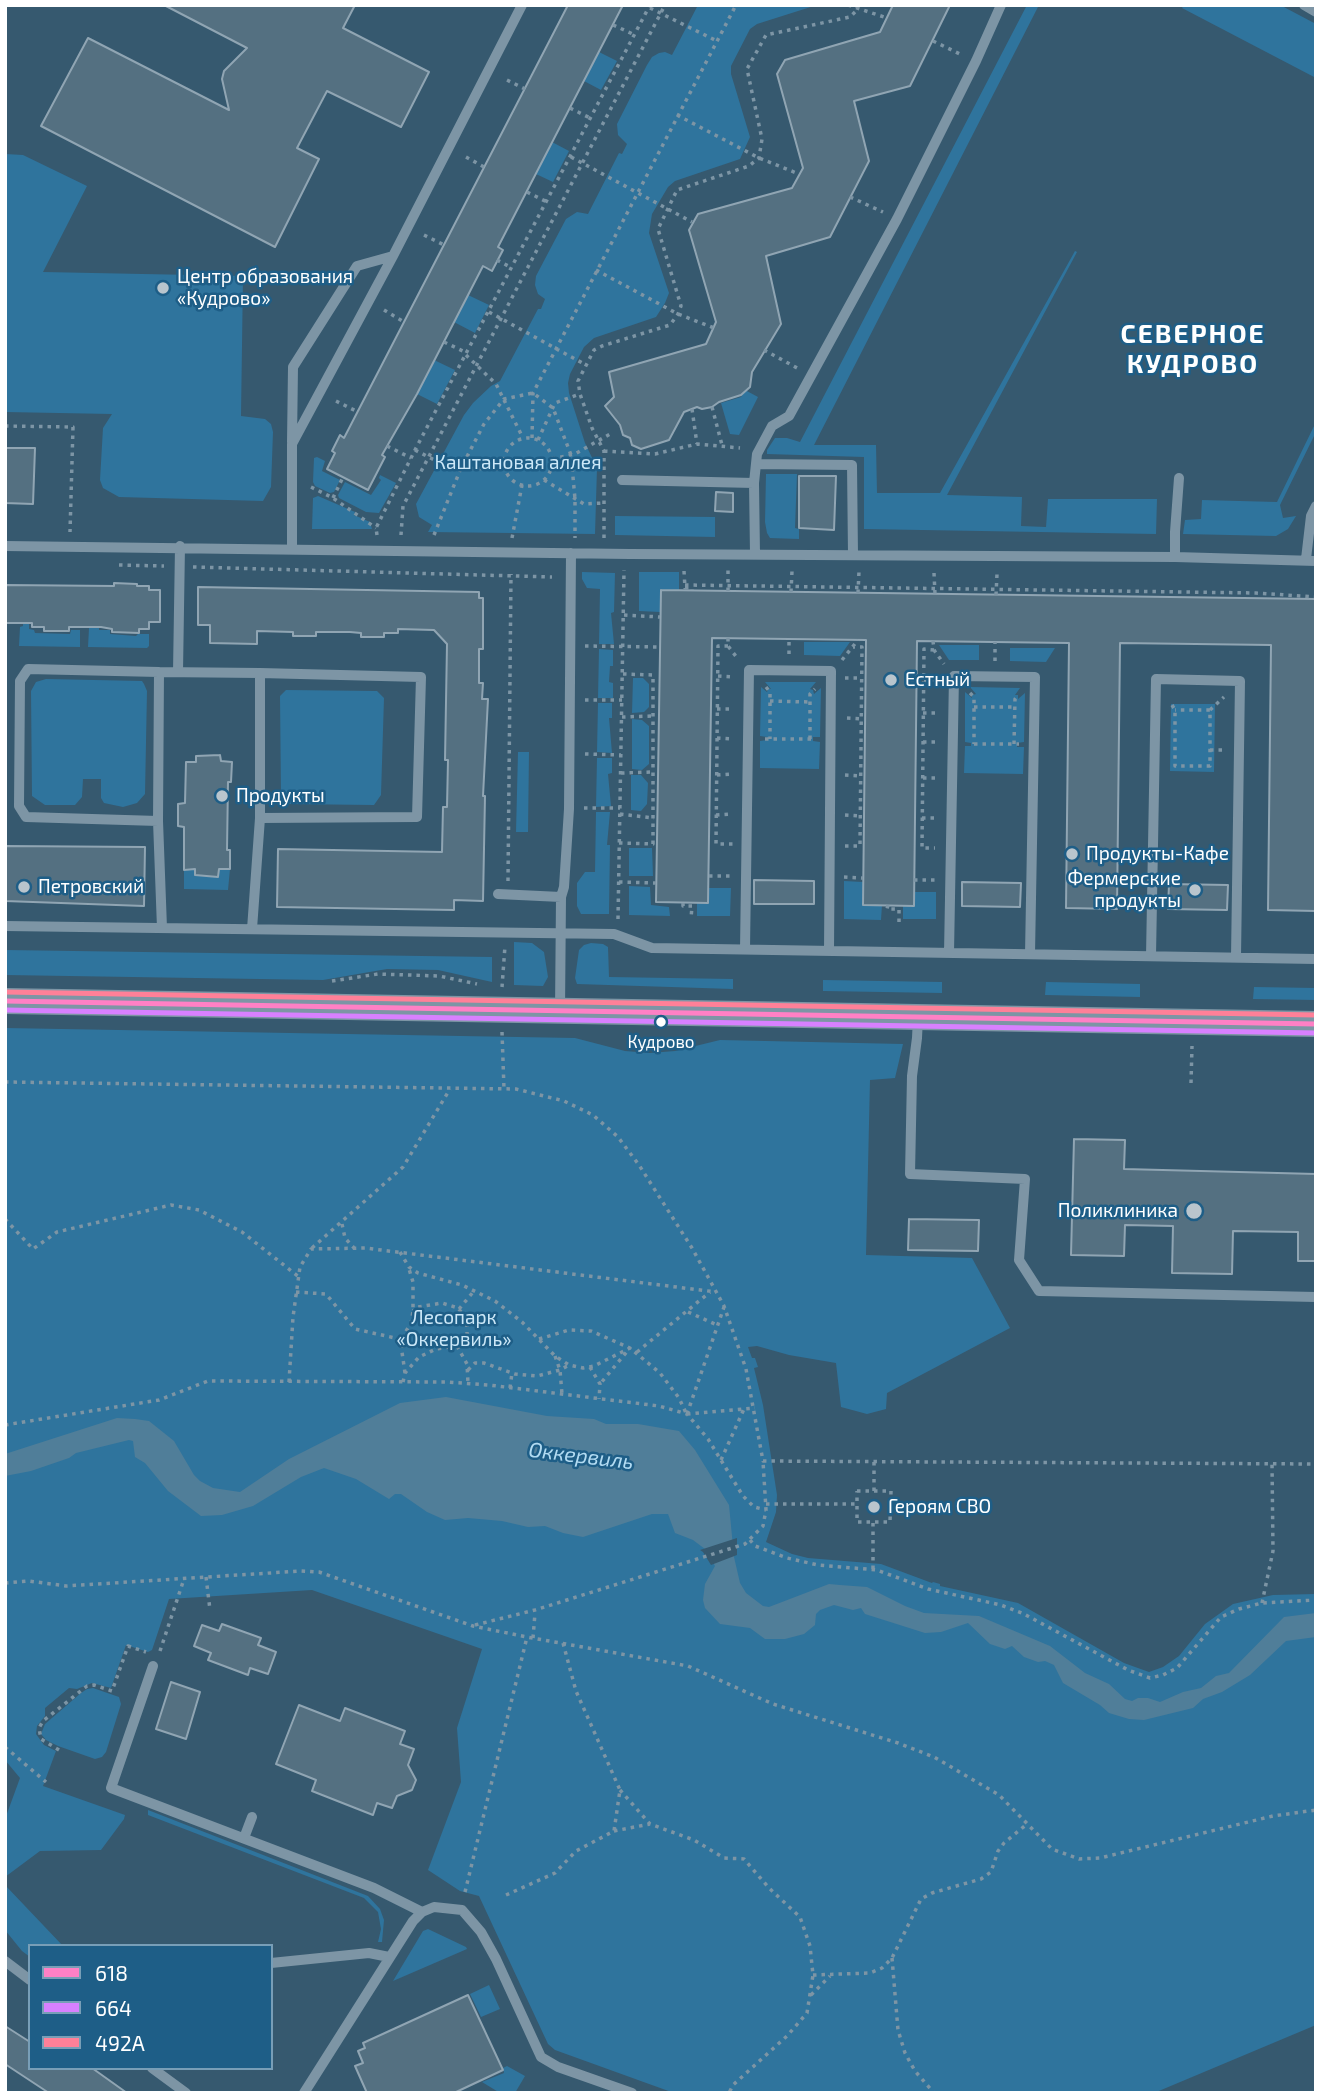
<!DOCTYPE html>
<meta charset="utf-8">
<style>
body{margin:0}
#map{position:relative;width:1321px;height:2098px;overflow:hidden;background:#36596f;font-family:"Exo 2",sans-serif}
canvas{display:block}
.frame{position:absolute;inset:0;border:7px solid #fff;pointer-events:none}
.legend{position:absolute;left:28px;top:1944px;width:245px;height:126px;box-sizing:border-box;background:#1e5e87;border:2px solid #789eb7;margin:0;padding:9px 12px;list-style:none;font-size:21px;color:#fff}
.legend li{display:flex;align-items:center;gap:14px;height:35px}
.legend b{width:35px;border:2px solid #789eb7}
</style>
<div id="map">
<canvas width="1321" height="2098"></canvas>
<div class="frame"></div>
<ul class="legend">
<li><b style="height:9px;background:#ff80c5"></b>618</li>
<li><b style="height:9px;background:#d880ff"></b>664</li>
<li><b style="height:9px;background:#ff8098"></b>492А</li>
</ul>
</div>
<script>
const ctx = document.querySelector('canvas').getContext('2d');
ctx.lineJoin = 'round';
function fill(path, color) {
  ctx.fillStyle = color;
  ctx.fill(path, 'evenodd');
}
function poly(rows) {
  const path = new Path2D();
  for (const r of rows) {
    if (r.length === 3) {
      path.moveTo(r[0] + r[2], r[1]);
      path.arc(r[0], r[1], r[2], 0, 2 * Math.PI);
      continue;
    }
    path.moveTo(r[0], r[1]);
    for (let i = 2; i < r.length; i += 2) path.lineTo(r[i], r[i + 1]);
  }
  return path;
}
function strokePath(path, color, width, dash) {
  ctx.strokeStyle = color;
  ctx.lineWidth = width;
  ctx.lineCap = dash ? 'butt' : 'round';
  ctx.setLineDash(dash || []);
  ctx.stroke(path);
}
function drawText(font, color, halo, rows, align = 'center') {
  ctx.font = font + ' "Exo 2",sans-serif';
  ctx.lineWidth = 5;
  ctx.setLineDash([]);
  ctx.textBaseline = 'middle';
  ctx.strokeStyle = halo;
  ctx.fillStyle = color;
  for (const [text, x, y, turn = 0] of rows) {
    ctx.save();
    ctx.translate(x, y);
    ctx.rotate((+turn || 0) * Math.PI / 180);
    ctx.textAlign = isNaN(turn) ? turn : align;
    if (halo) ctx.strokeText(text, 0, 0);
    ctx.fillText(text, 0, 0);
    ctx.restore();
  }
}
const green = poly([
 [698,5,817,5,757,24,750,29,731,66,731,74,750,137,740,159,675,181,668,187,652,214,649,233,669,293,665,303,656,317,594,338,584,347,570,374,568,383,569,393,585,443,597,468,595,534,428,532,432,525,419,517,416,504,464,415,473,403,491,386,500,381,538,309,541,309,545,299,538,294,535,285,536,276,566,219,577,212,588,214,619,153,622,154,627,144,618,135,617,124,647,65,652,57,659,53,665,52,672,55],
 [1027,5,1039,5,814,445,876,445,877,493,940,493,1075,251,1077,252,947,495,1022,497,1021,526,1046,527,1048,499,1157,499,1156,534,864,529,864,457,767,454,767,450,775,438,787,438,800,442],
 [1184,5,1280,5,1316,24,1316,78,1182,8],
 [599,52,617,61,601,90,584,81],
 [552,142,569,151,553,182,536,174],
 [5,154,23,155,87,186,43,272,243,276,241,416,265,419,271,424,273,432,271,487,263,501,119,497,103,488,100,480,103,428,112,414,5,412],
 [468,295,489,305,475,333,454,322],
 [434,360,455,370,437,404,417,394],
 [745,390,758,397,739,435,730,434,721,403,741,397],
 [1316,422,1316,432,1280,505,1283,518,1296,516,1288,529,1276,536,1183,534,1185,520,1201,519,1202,500,1277,502],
 [317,457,325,461,322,471,340,480,334,492,330,493,315,486,313,482,314,458],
 [766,474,797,474,795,528,799,529,799,539,770,538,767,533,765,522],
 [380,475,396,483,379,513,366,512,339,498,338,495,345,482,371,495,381,480,379,478],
 [318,496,355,512,354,515,370,522,372,529,312,529,313,498],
 [615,516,715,517,715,537,615,535],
 [582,572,615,573,614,612,611,613,614,644,599,644,600,589,587,588,582,579],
 [639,572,679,572,679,590,661,590,660,612,639,611],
 [23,623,29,623,29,629,34,630,35,633,70,634,71,630,80,630,80,647,19,646,20,627,23,626],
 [92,626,99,627,99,630,110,630,110,634,136,636,138,634,149,634,149,646,147,648,88,647,89,628],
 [804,642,850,642,840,656,804,655],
 [939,645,979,645,979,660,949,660],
 [1010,648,1055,648,1046,662,1010,661],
 [599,649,613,650,613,666,610,666,609,682,613,683,613,698,598,698],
 [633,678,643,678,649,684,649,707,644,712,632,713],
 [46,679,142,681,144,684,147,691,145,794,137,803,123,807,104,803,101,798,101,779,83,779,82,797,75,805,45,805,32,796,31,691,36,682],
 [765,682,816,682,810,689,813,690,814,694,821,688,820,737,813,737,813,741,820,742,819,769,760,768,760,741,767,740,767,737,760,736,761,687,767,692,768,689,771,689],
 [970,687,1020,688,1015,695,1018,695,1018,699,1025,693,1024,742,1017,743,1017,747,1024,747,1023,774,964,773,965,746,971,746,971,743,965,742,965,692,972,698,972,695,976,694],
 [286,690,377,691,384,698,381,795,374,805,288,804,281,797,280,696],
 [598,703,612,703,612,718,609,718,612,753,597,752],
 [1171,704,1215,704,1214,772,1170,771],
 [632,719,642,720,649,726,649,764,642,770,632,769],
 [518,752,529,752,528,832,516,832],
 [597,758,612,758,612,773,608,774,611,806,596,807],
 [631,775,641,775,648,783,647,804,641,811,631,810],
 [596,812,610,812,607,845,610,845,609,914,581,914,577,906,577,883,585,872,595,872],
 [629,848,652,848,653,876,629,876],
 [195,869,195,875,218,877,219,869,230,869,228,890,184,889,184,870],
 [844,881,863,882,863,905,882,905,881,920,844,919],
 [629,886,650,887,651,905,669,907,670,916,629,915],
 [709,888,731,888,730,916,697,916,697,903,708,903],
 [914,892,936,892,936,919,903,919,903,906],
 [514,942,532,943,544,952,548,977,543,986,514,985],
 [591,943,603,944,608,947,609,977,733,979,733,989,577,984,575,978,579,950,584,945],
 [5,950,492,957,492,982,438,970,387,969,323,980,5,975],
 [823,980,942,982,942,993,823,991],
 [1046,982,1140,984,1140,997,1045,995],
 [1254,987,1316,988,1316,1000,1253,999],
 [5,1028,575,1038,625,1051,650,1053,675,1051,720,1040,903,1044,895,1078,870,1080,866,1255,972,1258,1010,1328,887,1393,886,1409,867,1414,841,1407,836,1363,789,1355,757,1346,748,1347,752,1358,755,1358,758,1367,754,1368,763,1405,777,1495,776,1512,766,1542,792,1554,808,1558,881,1564,932,1583,933,1582,940,1584,940,1586,1018,1603,1124,1663,1149,1672,1163,1667,1179,1656,1205,1624,1233,1604,1273,1595,1316,1594,1316,2025,1154,2093,674,2093,555,2050,548,2044,479,1896,460,1891,428,1870,461,1782,457,1728,482,1649,312,1590,169,1599,152,1650,148,1652,126,1645,111,1688,92,1683,77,1689,69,1688,45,1708,45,1716,37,1726,36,1734,44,1745,56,1751,43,1786,125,1815,124,1819,101,1850,40,1851,5,1877,5,1819,20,1778,5,1760],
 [93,1688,119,1697,121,1704,106,1752,102,1757,95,1759,58,1746,46,1740,41,1734,45,1724,81,1693,87,1689],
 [148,1810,368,1896,380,1909,384,1920,382,1942,378,1942,381,1929,378,1912,364,1898,148,1815],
 [5,1885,63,1946,30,1946,30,1957,22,1951,5,1930],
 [428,1929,466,1947,467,1949,393,1981,423,1931],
 [489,1985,500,2009,481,2017,470,1994],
 [507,2066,525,2076,515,2093,500,2093,482,2082,504,2073,503,2068]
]);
const water = poly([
 [446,1397,547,1416,594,1419,606,1424,638,1424,679,1431,695,1450,729,1505,734,1557,740,1583,746,1593,763,1606,769,1607,829,1584,840,1585,867,1587,905,1606,924,1613,979,1616,1050,1646,1085,1673,1109,1684,1125,1699,1132,1701,1138,1698,1148,1698,1160,1702,1183,1692,1201,1688,1216,1676,1229,1673,1284,1617,1316,1613,1316,1637,1286,1641,1250,1675,1222,1692,1203,1699,1193,1708,1144,1720,1129,1719,1109,1713,1100,1705,1063,1683,1054,1665,1045,1661,1038,1662,1024,1657,1012,1646,1005,1649,990,1644,968,1623,941,1632,925,1633,865,1614,861,1608,853,1610,834,1605,820,1610,816,1614,815,1625,804,1634,785,1639,765,1639,750,1628,720,1624,705,1608,703,1600,705,1584,715,1566,705,1549,693,1540,675,1533,668,1514,652,1514,583,1537,563,1533,545,1526,528,1527,502,1521,468,1518,445,1520,427,1512,401,1494,395,1494,389,1499,356,1479,324,1468,301,1477,253,1506,222,1515,201,1516,168,1491,145,1463,135,1457,133,1441,129,1440,76,1453,69,1458,31,1471,5,1476,5,1454,117,1418,135,1419,149,1421,174,1441,194,1475,200,1481,213,1488,240,1492,289,1459,400,1403]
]);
const pier = poly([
 [737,1538,737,1555,711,1565,703,1552,700,1550]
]);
const building = poly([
 [164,5,355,5,343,28,429,72,401,127,327,91,297,148,319,159,275,247,41,126,88,38,229,110,222,79,224,71,247,48,164,5],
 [568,5,623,5,498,247,503,250,492,271,483,266,417,394,382,455,385,457,368,490,327,469,335,453,332,451,340,435,344,438,568,5],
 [893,5,950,5,910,86,854,101,869,161,830,237,766,256,781,324,752,372,750,387,741,395,719,402,712,407,702,409,697,407,684,412,669,440,641,449,632,445,630,438,623,435,620,425,605,406,614,397,609,372,706,344,716,322,689,230,698,214,792,188,803,168,777,74,785,60,880,32,893,5],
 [5,448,35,448,33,504,5,503,5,448],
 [799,476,836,476,834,530,799,528,799,476],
 [716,492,733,493,733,512,715,511,716,492],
 [114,583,137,584,137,586,149,586,149,590,160,590,160,622,149,622,149,629,139,629,139,633,112,632,112,629,101,627,69,627,69,631,44,631,44,627,32,627,32,623,5,623,5,585,114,586,114,583],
 [198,587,479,592,479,598,483,598,483,649,479,649,479,683,483,683,482,699,488,699,483,796,485,796,483,901,454,900,454,910,277,907,278,849,442,852,443,807,447,807,448,760,445,760,447,644,434,630,398,629,398,633,384,633,384,637,361,637,361,633,350,632,316,632,316,636,293,636,293,632,257,631,257,644,210,643,210,625,198,625,198,587],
 [661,590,1316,599,1316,911,1268,910,1271,645,1120,643,1117,909,1066,908,1069,643,917,641,914,906,863,905,866,640,712,638,708,903,656,902,661,590],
 [220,755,221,761,232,762,231,782,228,782,227,850,230,850,230,869,219,869,218,877,195,875,195,869,184,870,184,827,178,826,178,804,185,803,186,762,196,762,196,756,220,755],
 [5,846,145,847,144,906,5,901,5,846],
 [754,880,814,881,814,904,754,904,754,880],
 [962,882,1021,883,1020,907,962,906,962,882],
 [1169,884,1228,885,1227,910,1168,909,1169,884],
 [1074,1139,1125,1140,1124,1169,1316,1174,1316,1261,1298,1261,1298,1232,1233,1231,1232,1274,1172,1273,1173,1226,1125,1225,1124,1256,1071,1255,1074,1139],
 [909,1219,979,1220,978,1251,908,1250,909,1219],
 [222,1624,261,1638,258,1645,276,1652,268,1674,250,1668,248,1675,208,1660,211,1653,194,1646,202,1625,219,1631,222,1624],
 [171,1682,200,1692,186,1739,156,1729,171,1682],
 [299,1705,340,1721,345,1708,405,1731,400,1744,414,1749,408,1765,416,1780,412,1790,397,1796,392,1808,377,1803,373,1815,312,1791,316,1780,276,1764,299,1705],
 [468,1995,503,2070,454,2093,367,2093,355,2066,363,2063,358,2051,365,2048,363,2043,468,1995],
 [5,2026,30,2042,30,2068,92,2068,127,2093,49,2093,5,2064,5,2026]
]);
const path = poly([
 [848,5,887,18],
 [650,8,717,41],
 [613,25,635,35],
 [933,41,962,55],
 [507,80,525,89],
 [570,108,590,118],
 [677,115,759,158,799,174],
 [466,157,484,167],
 [571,157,692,222],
 [527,192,547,202],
 [850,197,883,212],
 [424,235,444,245],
 [497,260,512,268],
 [596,270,678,314,714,328],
 [384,310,404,322],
 [489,312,586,365],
 [444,342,467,353],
 [764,350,799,369],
 [466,355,496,384,523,438],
 [336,401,358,412],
 [712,407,722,445],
 [692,409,697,444],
 [5,426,73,427,70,532],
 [532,438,533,393,736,5],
 [528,462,24],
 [538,440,555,403,580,394],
 [387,446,411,458],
 [415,450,450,468,505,469],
 [604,451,655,454,697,444,740,448],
 [552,459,575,454,610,434],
 [544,480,584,504,604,503],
 [311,487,333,498,376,528],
 [333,498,343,477],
 [377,535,376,528,415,450,650,5],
 [401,535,403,506,665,5],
 [434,535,461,468,484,424,504,399,533,393,553,408,571,455,575,499,575,538],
 [512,538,522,485],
 [604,538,604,451,592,428,580,394,578,381,594,350,602,346,670,325,678,314,681,306,658,229,677,190,749,166,759,158,762,139,747,69,766,35,850,17,857,10,857,5],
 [119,565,164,566],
 [193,567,552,577],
 [684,571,685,588,692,588,692,590],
 [934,573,935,594],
 [685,585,1256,593,1316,597],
 [728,591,728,570],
 [791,592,792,571],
 [858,593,859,571],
 [996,595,997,574],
 [624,615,660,617],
 [728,638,728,646,738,659],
 [933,641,934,650,944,664],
 [585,646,660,647],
 [728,646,718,646,716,844,733,844],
 [934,650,924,649,922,848,935,848],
 [789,654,789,639],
 [842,660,858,640],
 [995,661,995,642],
 [718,676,734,677],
 [845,678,862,678],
 [924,680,940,680],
 [766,687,770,692,770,739],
 [970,693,974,697,974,744],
 [585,700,622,700],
 [770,701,810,702],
 [1172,705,1175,710,1175,766,1210,766,1210,710,1175,710],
 [974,707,1014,707],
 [717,709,733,709],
 [1210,710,1224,697],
 [923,713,939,713],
 [622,717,653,716],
 [847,718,862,719],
 [717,738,732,739],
 [765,739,816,739],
 [810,739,810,694,815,689],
 [923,742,938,742],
 [974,744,1019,744],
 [1014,744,1015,699,1018,695],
 [1210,750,1225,750],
 [585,754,621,755],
 [621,773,653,772],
 [717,775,733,774],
 [845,775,861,776],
 [923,778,938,778],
 [584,808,620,808],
 [620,814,654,818],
 [716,815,732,814],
 [845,815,860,816],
 [922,818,938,818],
 [619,843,653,844,653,675,623,674],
 [845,846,860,846,862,647,853,647],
 [709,876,731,876],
 [844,877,863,878],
 [914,880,937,880],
 [508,881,511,574],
 [619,882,656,883],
 [683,903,683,906,692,906,691,919],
 [888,905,887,909,899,909,899,922],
 [618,919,624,570],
 [332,981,378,974,439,976,477,984],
 [502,987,505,946],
 [502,1032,504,1089],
 [5,1082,516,1089,564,1101,593,1115,618,1137,639,1165,692,1248,724,1306,746,1369,763,1461,1316,1464],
 [1191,1083,1192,1046],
 [5,1219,33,1249,57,1232,171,1205,199,1210,242,1232,299,1277],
 [342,1224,345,1238,355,1249],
 [312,1248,403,1167,450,1089],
 [400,1252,409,1267,418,1273,462,1285,495,1301,522,1322,555,1356,569,1365,583,1368,594,1366,630,1348,660,1373,679,1398,686,1413],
 [296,1292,326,1294,355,1329,404,1340],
 [459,1309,474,1291],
 [688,1312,717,1325],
 [539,1339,569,1330,591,1331,630,1348,600,1384],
 [457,1346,467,1364,468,1383],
 [637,1352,710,1292],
 [555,1356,560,1370,562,1394],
 [590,1367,600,1384,599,1399],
 [468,1370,475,1363,484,1363,515,1374,537,1376,560,1370,569,1365],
 [405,1373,402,1352,405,1333,411,1323,413,1311,413,1282,409,1269],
 [289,1382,293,1317,300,1267,311,1249,365,1248,716,1292],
 [403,1382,405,1373,419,1357,436,1349,457,1346,467,1336,467,1320,458,1308,442,1303,418,1307,413,1311],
 [510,1388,512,1373],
 [687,1414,724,1307],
 [687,1414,755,1408],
 [5,1425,159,1400,208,1381,446,1382,489,1385,659,1406,687,1414,708,1439,743,1496,754,1507,766,1510],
 [721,1460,744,1409],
 [874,1462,874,1492],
 [857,1491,891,1491,890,1522,857,1522,857,1491],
 [766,1504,857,1504],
 [750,1540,755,1546,787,1558,818,1565,877,1570,928,1589,1001,1605,1024,1614,1128,1670,1150,1678,1163,1675,1177,1668,1221,1617,1239,1609,1262,1603,1316,1600],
 [873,1569,873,1523],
 [206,1577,210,1610],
 [5,1583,29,1581,66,1586,301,1571,319,1572,473,1626,527,1637,688,1666,773,1704,898,1743,934,1757,999,1795,1052,1849,1079,1859,1100,1858,1273,1816,1316,1810],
 [1262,1603,1273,1551,1272,1463],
 [475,1625,535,1610,745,1544,763,1526,766,1510,763,1461],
 [533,1638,535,1613],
 [160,1651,184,1579],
 [5,1747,46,1782],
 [59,1750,41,1739,39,1728,43,1721,87,1686,94,1685,112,1691,128,1646,146,1652],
 [620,1790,650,1824,694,1840,724,1858,744,1859,769,1888,800,1917,810,1946,813,1975,807,2013,787,2036,733,2085,729,2093],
 [614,1831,650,1824],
 [465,1892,527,1637],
 [506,1895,555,1873,576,1851,614,1831,620,1790,576,1691,563,1643],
 [892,1958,898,2030,905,2053,915,2071,934,2093],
 [813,1975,870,1973,882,1968,892,1958,921,1899,932,1893,981,1879,991,1872,998,1851,1004,1843,1027,1824],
 [811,1995,830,1976]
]);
const service = poly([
 [1304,5,1316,12],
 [292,442,293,367,357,266,393,256],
 [756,464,852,465,853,555],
 [622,480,754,483,755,554],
 [754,483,757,454,772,426,789,416,897,219,976,61,1001,5],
 [5,546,630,554,1175,557,1316,561],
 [292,548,292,444,393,256,522,5],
 [1175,557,1175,532,1179,478],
 [1306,559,1311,516,1316,506],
 [159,672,260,673,421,677,417,817,260,818,260,673],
 [178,672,180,546],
 [158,821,26,817,19,806,20,681,28,669,159,672,158,821,162,928],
 [498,894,561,897],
 [5,926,614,934,652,948,1316,959],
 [252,929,260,818],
 [745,949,749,670,831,671,829,951],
 [949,953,954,676,1035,677,1030,954],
 [1151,956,1156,679,1240,681,1236,957],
 [560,1011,561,897,564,887,569,809,571,553],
 [918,1017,917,1038,912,1076,910,1174,1025,1179,1019,1260,1039,1291,1316,1297],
 [153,1666,111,1788,374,1888,422,1912],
 [244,1838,252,1817],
 [5,1961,30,1980],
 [271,1963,369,1953,389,1957],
 [152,2068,186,2093],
 [304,2093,413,1921,422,1912,434,1907,462,1910,481,1932,496,1959,541,2057,558,2067,632,2093]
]);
const tertiary = poly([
 [5,1001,1316,1024]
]);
const bus1 = poly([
 [5,1001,1316,1024]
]);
const bus2 = poly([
 [5,1010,1316,1033]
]);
const bus3 = poly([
 [5,992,1316,1015]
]);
const markers = [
 [163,288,7,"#b9c5cd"],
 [891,680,7,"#b9c5cd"],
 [222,796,7,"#b9c5cd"],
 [1072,854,7,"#b9c5cd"],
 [24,887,7,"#b9c5cd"],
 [1195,890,7,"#b9c5cd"],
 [661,1022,6,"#fff"],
 [1194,1211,9,"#b9c5cd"],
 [874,1507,7,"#b9c5cd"]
];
const busNames = [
 ["Кудрово",661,1042]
];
const poiNames = [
 ["Центр образования",177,277],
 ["«Кудрово»",177,299],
 ["Естный",905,680],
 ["Продукты",236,796],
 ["Продукты-Кафе",1086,854],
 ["Фермерские",1181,879,"right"],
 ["продукты",1181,901,"right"],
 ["Петровский",38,887],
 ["Поликлиника",1178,1211,"right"],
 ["Героям СВО",888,1507]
];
const parkNames = [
 ["Каштановая аллея",518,463],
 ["Лесопарк",454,1318],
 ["«Оккервиль»",454,1340]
];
const waterNames = [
 ["Оккервиль",581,1456,7]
];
const districtNames = [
 ["СЕВЕРНОЕ",1193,334],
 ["КУДРОВО",1193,364]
];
fill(green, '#2f749d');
fill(water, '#507e99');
fill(pier, '#36596f');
fill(building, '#547081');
strokePath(building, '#90a5b3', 2);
strokePath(path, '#7d95a5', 3.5, [3.5, 5]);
strokePath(service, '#7d95a5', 10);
strokePath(tertiary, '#7d95a5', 26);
strokePath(bus1, '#ff80c5', 5);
strokePath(bus2, '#d880ff', 5);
strokePath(bus3, '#ff8098', 5);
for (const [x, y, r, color] of markers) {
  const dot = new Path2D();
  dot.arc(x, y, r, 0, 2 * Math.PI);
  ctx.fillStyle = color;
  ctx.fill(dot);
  strokePath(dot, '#1e5e87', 2.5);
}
drawText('17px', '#fff', '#1e5e87', busNames);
drawText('19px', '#fff', '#1e5e87', poiNames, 'left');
drawText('19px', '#cce8f8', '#1e5e87', parkNames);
drawText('italic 21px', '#b2dbf2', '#1e5e87', waterNames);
ctx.letterSpacing = '2px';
drawText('bold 26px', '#fff', '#1e5e87', districtNames);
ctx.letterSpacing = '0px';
</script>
